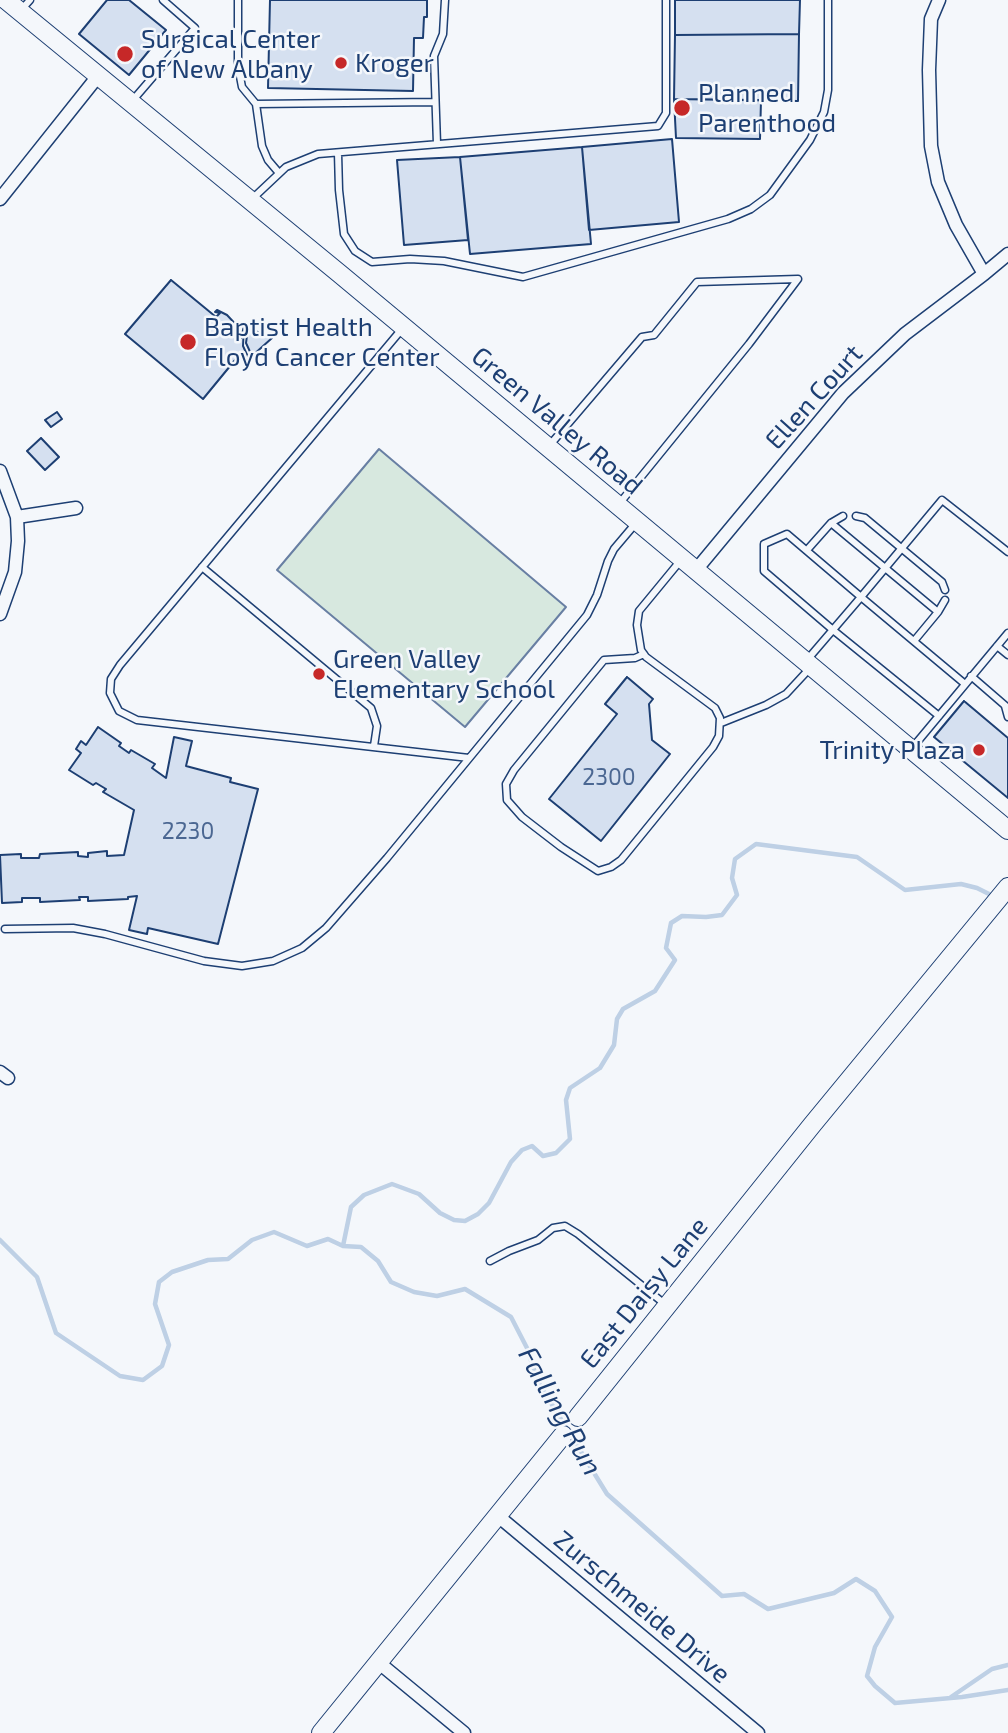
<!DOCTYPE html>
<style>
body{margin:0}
canvas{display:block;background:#f4f7fb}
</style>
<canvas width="1008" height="1733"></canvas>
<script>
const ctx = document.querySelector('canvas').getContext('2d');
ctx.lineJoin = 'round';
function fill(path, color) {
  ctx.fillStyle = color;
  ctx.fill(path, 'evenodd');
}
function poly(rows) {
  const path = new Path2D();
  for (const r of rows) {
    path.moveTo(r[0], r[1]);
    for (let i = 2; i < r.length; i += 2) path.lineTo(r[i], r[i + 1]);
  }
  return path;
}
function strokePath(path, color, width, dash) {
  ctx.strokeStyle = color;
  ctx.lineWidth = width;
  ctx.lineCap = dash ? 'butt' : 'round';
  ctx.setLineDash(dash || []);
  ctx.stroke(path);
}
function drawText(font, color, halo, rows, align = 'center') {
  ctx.font = font + ' "Exo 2",sans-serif';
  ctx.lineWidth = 5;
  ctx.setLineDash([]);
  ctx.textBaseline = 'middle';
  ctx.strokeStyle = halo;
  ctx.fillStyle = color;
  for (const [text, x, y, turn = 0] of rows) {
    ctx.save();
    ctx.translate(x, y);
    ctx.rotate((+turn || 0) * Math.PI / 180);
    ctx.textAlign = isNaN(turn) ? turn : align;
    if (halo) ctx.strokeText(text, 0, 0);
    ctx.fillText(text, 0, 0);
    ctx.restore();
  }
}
const green = poly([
 [379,449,566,607,465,727,277,570,379,449]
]);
const stream = poly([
 [0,1240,37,1277,56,1333,120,1376,143,1380,162,1366,169,1345,155,1304,159,1282,172,1272,208,1260,228,1259,252,1240,274,1232,307,1246,328,1239,343,1246,361,1247,378,1261,391,1282,414,1292,437,1296,465,1289,511,1317,527,1348,538,1382,607,1494,722,1596,744,1594,768,1609,834,1593,856,1579,875,1591,892,1617,875,1647,867,1676,875,1686,895,1703,962,1697,1008,1690],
 [343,1246,351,1207,364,1195,392,1184,419,1194,440,1213,454,1220,465,1221,478,1214,489,1203,511,1162,522,1150,532,1146,543,1156,556,1153,570,1139,566,1100,570,1088,600,1068,614,1045,617,1019,623,1009,655,991,675,960,666,948,671,923,682,916,706,917,722,915,737,895,732,878,735,859,756,844,857,857,905,890,961,884,977,888,995,897],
 [951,1697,992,1669,1008,1665]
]);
const building = poly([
 [107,0,129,0,166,30,129,75,79,34,107,0],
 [270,0,427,0,427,17,424,17,423,38,414,38,413,91,268,88,270,0],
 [675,0,800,0,799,34,675,35,675,0],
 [799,34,798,101,674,99,675,35,799,34],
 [674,99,761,100,760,139,676,138,674,99],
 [672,139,679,222,589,230,582,147,672,139],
 [582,147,591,244,470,254,460,157,582,147],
 [460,157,468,240,404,245,397,160,460,157],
 [171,280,216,317,220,313,215,312,217,310,227,315,240,329,239,330,236,325,232,330,241,338,244,326,243,346,249,359,240,354,203,399,125,334,171,280],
 [248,328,272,338,252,356,246,343,248,328],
 [57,412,62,419,51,427,45,420,57,412],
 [41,438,59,457,45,470,27,451,41,438],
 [627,677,653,699,649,704,652,740,670,754,601,841,549,799,617,714,605,704,627,677],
 [964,701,1008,738,1008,798,934,737,964,701],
 [98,727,121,743,119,746,129,753,131,750,155,764,152,768,166,778,174,737,192,741,186,766,231,778,230,782,258,789,218,944,148,928,147,934,129,930,137,896,128,897,128,899,88,901,88,897,79,897,80,900,40,902,40,898,22,898,22,902,2,903,0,855,21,854,21,858,39,858,40,854,78,852,78,856,88,857,88,853,107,851,107,856,124,855,134,810,103,792,106,789,96,783,93,785,69,770,81,753,76,749,81,741,86,745,98,727]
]);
const lane = poly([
 [238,0,238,66,242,87,256,104,262,146,268,160,279,173],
 [21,10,30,0],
 [133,100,195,28,163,0],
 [256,104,435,102],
 [437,144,434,56,443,34,445,0],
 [338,153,339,190,344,234,355,251,372,262,410,259,444,261,523,277,728,219,751,209,770,195,810,140,824,112,828,90,828,0],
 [252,199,286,167,318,154,658,126,666,113,666,0],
 [402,329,120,665,111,679,110,693,119,711,137,720,469,758],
 [549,446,642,337,654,335,697,282,798,279,749,344,619,504],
 [856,516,865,518,942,582,945,590],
 [831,523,938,612,914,641],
 [807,550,831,523,843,516],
 [202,567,371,708,377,726,374,746],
 [938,612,945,600],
 [997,646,1008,655],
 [644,654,635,658,604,660,514,770,506,784,507,800,522,817,561,847,598,871,611,867,621,860,713,747,719,736,720,718,715,708,646,657,641,650,637,625,639,611,681,560],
 [807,660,861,597,965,684],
 [971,676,1008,708],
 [1005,706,1008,717],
 [939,716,833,630,764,571,764,544,787,534,861,597,942,500,1008,552],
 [721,723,766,705,786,694,811,667],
 [913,747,1008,633],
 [5,929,73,928,105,934,204,961,242,966,273,961,302,948,326,928,387,858,587,615,597,595,608,561,614,549,636,523],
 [490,1261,509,1251,538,1240,553,1228,565,1226,578,1234,666,1305]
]);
const street = poly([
 [939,0,931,19,929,70,931,146,938,182,956,225,984,274,1008,254],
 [0,199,98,76],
 [0,471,17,517,18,541,15,572,0,614],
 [17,517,76,508],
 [696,570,843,393,905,334,984,274],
 [0,1072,8,1078],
 [498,1516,758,1733],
 [378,1662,464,1733]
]);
const secondary = poly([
 [6,0,340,274,1008,830],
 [578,1417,812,1125,1008,887],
 [321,1733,563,1435]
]);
const markers = [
 [125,54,9,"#c62828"],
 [341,63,7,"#c62828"],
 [682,108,9,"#c62828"],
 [188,342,9,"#c62828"],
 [319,674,7,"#c62828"],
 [979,750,7,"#c62828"]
];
const numberNames = [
 ["2300",609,777],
 ["2230",188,831]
];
const poiNames = [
 ["Surgical Center",141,39],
 ["of New Albany",141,69],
 ["Kroger",355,63],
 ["Planned",698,93],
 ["Parenthood",698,123],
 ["Baptist Health",204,327],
 ["Floyd Cancer Center",204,357],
 ["Green Valley",333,659],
 ["Elementary School",333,689],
 ["Trinity Plaza",965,750,"right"]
];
const streetNames = [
 ["Ellen Court",814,397,-48],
 ["Green Valley Road",557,421,40],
 ["East Daisy Lane",644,1293,-51],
 ["Zurschmeide Drive",642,1607,40]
];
const waterNames = [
 ["Falling Run",560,1411,61]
];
fill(green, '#d7e8df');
strokePath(green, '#687fa3', 2);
strokePath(stream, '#bed0e5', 4.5);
fill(building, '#d5e0f0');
strokePath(building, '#1d3f73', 2);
strokePath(lane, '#1d3f73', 9);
strokePath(street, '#1d3f73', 15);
strokePath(secondary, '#1d3f73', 20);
strokePath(lane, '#f4f7fb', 6);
strokePath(street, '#f4f7fb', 12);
strokePath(secondary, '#f4f7fb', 18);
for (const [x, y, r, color] of markers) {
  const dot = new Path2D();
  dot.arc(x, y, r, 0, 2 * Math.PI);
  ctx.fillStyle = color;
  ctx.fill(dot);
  strokePath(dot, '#f4f7fb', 2.5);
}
drawText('23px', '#4b6792', null, numberNames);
drawText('26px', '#1d3f73', '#f4f7fb', poiNames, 'left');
drawText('26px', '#1d3f73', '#f4f7fb', streetNames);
drawText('italic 28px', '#1d3f73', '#f4f7fb', waterNames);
</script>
